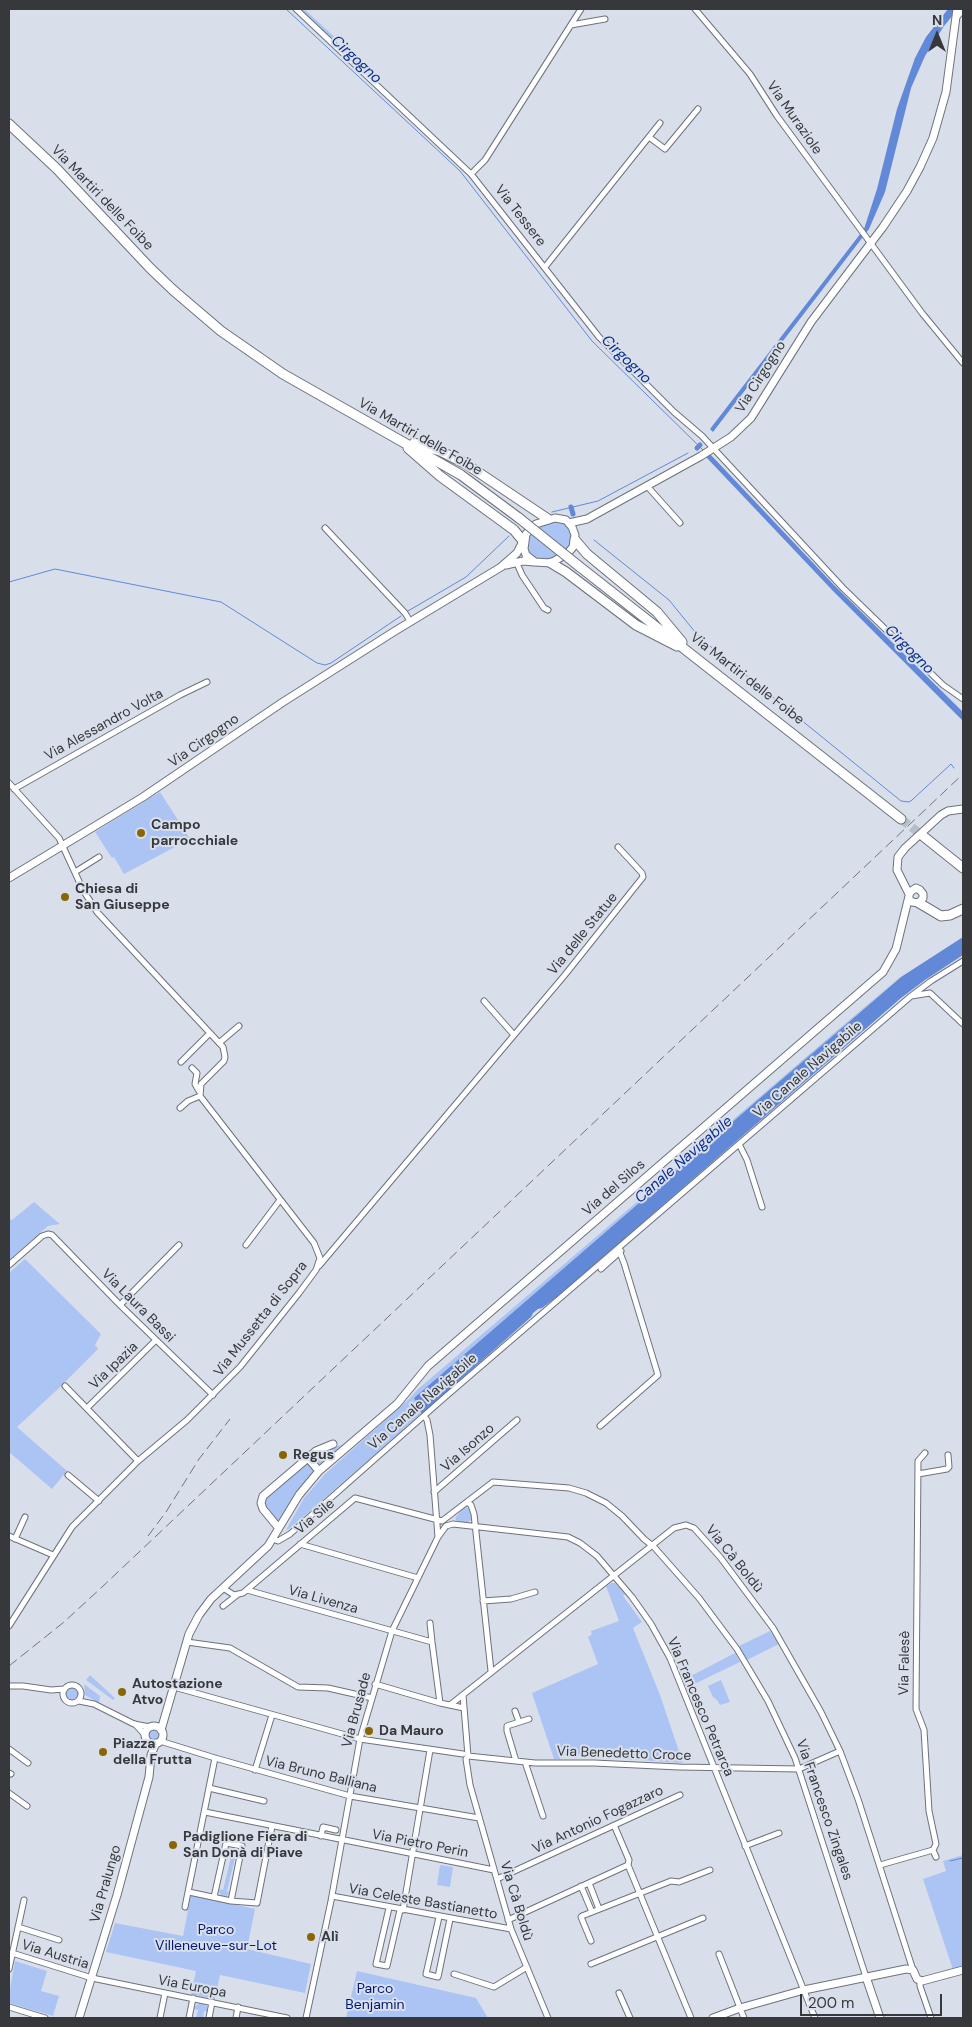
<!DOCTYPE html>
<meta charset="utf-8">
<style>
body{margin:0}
#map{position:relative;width:972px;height:2027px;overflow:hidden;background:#d9dfea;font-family:"DM Sans",sans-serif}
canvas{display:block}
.frame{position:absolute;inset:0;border:10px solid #36383c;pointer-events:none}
.north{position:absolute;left:912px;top:10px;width:50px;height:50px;-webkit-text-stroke:4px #d9dfea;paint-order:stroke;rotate:0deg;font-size:14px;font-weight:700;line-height:20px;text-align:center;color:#36383c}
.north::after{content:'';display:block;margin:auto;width:18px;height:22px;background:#36383c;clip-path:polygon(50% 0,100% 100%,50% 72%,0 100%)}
.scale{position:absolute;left:800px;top:1994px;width:142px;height:22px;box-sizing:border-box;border:2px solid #36383c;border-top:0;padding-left:6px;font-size:15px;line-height:18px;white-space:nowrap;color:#36383c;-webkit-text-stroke:4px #d9dfea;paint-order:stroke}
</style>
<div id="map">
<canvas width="972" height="2027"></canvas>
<div class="frame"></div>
<div class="north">N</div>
<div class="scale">200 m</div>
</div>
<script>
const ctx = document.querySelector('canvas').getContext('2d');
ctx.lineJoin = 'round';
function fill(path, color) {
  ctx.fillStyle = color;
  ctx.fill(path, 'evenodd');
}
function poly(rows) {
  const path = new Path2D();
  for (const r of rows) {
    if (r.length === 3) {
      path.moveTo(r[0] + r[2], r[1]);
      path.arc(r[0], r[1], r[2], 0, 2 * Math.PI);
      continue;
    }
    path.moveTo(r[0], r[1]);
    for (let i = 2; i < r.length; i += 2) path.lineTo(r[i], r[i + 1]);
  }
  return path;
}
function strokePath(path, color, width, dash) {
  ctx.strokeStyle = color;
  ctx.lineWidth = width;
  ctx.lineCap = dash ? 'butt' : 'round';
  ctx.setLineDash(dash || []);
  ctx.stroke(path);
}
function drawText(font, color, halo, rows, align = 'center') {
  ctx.font = font + ' "DM Sans",sans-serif';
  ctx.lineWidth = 4;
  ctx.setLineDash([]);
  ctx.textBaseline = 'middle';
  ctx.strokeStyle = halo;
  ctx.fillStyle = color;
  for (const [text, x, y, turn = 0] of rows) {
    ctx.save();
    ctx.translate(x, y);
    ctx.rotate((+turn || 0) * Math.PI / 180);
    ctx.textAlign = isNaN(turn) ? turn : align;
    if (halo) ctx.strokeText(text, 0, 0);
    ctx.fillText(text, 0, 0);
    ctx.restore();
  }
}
const green = poly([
 [298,9,304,9,338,40,334,42],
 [551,521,562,522,569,529,572,537,571,544,568,549,552,559,539,560,529,554,527,549,527,538,540,526],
 [160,792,190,839,124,874,114,857,112,858,95,832],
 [909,969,414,1398,422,1414,289,1529,286,1530,304,1498,325,1474,409,1399,417,1390],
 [34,1202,60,1224,48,1226,9,1260,9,1219,12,1220],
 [25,1259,101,1334,95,1345,98,1349,59,1388,17,1427,67,1471,52,1489,9,1452,9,1273],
 [346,1444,321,1465,313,1459,313,1456,326,1449],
 [306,1463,314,1468,314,1472,291,1502,280,1523,265,1506,266,1498],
 [464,1507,470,1508,471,1514,471,1520,467,1523,457,1521,455,1518],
 [611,1583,615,1583,625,1594,623,1596,642,1622,633,1628,660,1695,683,1763,594,1757,590,1754,561,1755,560,1759,554,1759,532,1693,598,1664,588,1637,592,1634,591,1631,619,1621,606,1586],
 [770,1631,779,1644,747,1660,739,1646],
 [735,1653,740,1662,686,1688,683,1680],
 [90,1675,115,1698,113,1700,86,1680],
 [721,1680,730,1702,720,1705,717,1700,713,1697,708,1686],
 [84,1684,100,1696,99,1703,85,1695],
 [73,1694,7],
 [154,1734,5.5],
 [231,1851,237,1852,238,1856,237,1858,235,1858,227,1891,229,1892,228,1895,225,1897,221,1895,219,1892,220,1889,223,1890,231,1857,228,1856,228,1854],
 [963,1855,963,1967,953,1970,923,1879,946,1871,943,1861],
 [440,1865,453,1867,450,1887,437,1885],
 [191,1895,255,1909,247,1949,311,1964,305,1993,220,1975,215,1999,191,1994,196,1971,106,1952,115,1923,183,1936],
 [15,1961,47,1971,41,1991,59,1996,53,2016,9,2003,9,1995],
 [357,1971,476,1998,488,2018,346,2018],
 [201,2003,207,2006,207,2012,204,2011,203,2018,196,2018,198,2010,194,2009,195,2006]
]);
const water = poly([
 [948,9,958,9,944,26,925,56,911,88,885,192,869,229,713,432,710,429,864,229,877,189,897,109,915,58,926,37],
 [710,454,834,585,963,712,963,721,833,591,706,457],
 [963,937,963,955,925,980,901,998,562,1293,542,1308,538,1309,533,1313,531,1317,422,1414,414,1398,909,969,769,1091,901,977]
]);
const stream = poly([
 [286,9,460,171,592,341,703,450],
 [552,512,598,501,688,453],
 [594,540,669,600,700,638,901,801,909,802,912,800,951,764,954,768],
 [9,582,55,569,221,602,317,663,325,665,331,663,401,616],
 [408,611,466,577,509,536],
 [950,1861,963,1858]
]);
const canal = poly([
 [697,448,700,445],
 [571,507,573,514]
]);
const highwayTunnel = poly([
 [901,819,923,836]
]);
const street = poly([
 [296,9,471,174,599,337,674,412,702,436,843,588,943,685,963,699],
 [695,9,750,74,777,116,922,313,963,363],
 [956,18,963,10],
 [571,25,605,19],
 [649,137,665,149,698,109],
 [471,174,485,160,581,9],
 [545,267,660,123],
 [647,486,680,523],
 [325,528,405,613,410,621],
 [516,561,522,575,544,608,548,610],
 [9,783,59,838,83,890,97,912,223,1047,225,1057,224,1061,201,1084,200,1096,314,1243,320,1258,316,1270,299,1293,240,1367,187,1420,138,1461,72,1527,9,1626],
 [14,789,180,695,207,682],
 [75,872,99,857],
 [911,996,930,993,963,1024],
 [484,1001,514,1035],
 [219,1043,239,1026],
 [181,1062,210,1033],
 [192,1068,197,1073,195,1084,199,1091],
 [180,1108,188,1101,200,1096],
 [739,1144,747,1160,762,1207],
 [246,1245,280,1200],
 [9,1265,42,1236,48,1234,52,1235,120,1305,213,1395],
 [319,1266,564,976,643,877,642,873,618,847],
 [601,1269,621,1251],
 [120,1305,179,1245],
 [65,1386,138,1461],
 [87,1408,156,1340],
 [600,1426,658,1375,624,1263,620,1253],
 [918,1474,947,1469,949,1467,948,1455],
 [68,1475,99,1501],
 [434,1492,517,1420],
 [467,1502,471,1505,474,1514,491,1671],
 [9,1536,53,1555],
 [438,1537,446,1526,453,1524,568,1537,580,1543,597,1556,632,1597,651,1624,670,1658,815,2018],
 [15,1539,25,1517],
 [273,1539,278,1541,290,1534,444,1398,911,996,931,981,963,961],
 [300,1544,418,1578],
 [223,1588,234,1595,243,1593,355,1498,442,1521,493,1482,569,1488,586,1493,606,1503,622,1516,644,1539,654,1547,699,1598,737,1649,768,1701,795,1758,866,1977],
 [247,1590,432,1642,440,1703,464,1708],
 [483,1601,511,1599,535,1592],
 [223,1606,237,1595],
 [430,1623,432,1642],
 [187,1642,230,1648,298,1687,328,1688,372,1698],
 [375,1684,440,1703],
 [72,1694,9],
 [9,1686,23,1686,51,1690,64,1689],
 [174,1687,360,1739,463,1754],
 [463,1695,468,1756],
 [79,1701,94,1704,134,1724,150,1727],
 [450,1705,674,1528,686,1525,694,1528,720,1557,773,1628,821,1712,840,1751,858,1799,913,1970],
 [515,1711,519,1722],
 [135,1724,145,1735],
 [160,1741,215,1758,350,1796,479,1818],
 [9,1749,28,1763],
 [468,1756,535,1763,594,1763,679,1767,799,1769,840,1751],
 [468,1756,466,1759,470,1785,511,1929,548,2018],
 [516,1761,507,1731,507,1726,529,1719],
 [525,1762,543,1816],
 [255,1770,272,1715],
 [9,1773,11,1774],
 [209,1788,264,1801],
 [9,1793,27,1806],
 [205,1812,494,1870],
 [614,1825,629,1860,628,1865],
 [321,1836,323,1827,336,1830],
 [745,1846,779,1833],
 [933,1850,936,1857],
 [880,1865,933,1850,936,1844,929,1811,924,1730,916,1709,918,1461,925,1453],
 [497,1879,680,1795],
 [589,1883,599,1909],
 [581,1886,592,1912],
 [189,1892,231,1901,257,1903,272,1826],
 [332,1896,511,1929],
 [214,1897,226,1843,242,1846,231,1901],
 [185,1907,215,1758],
 [389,1908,376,1964,387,1966,400,1910],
 [403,1910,430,1750],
 [439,1917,426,1974,438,1977,450,1919],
 [508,1920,628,1865,691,2018],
 [18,1927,59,1940],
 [591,1941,581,1917,582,1916,671,1881,679,1882,710,1870],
 [12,1953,92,1978,287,2018],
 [719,1954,744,2018],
 [591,1964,703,1918],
 [9,1969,24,1900],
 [454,1974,494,1987,527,1967],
 [920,1980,920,1986,931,2018],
 [619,1993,630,2018],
 [9,2007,45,2018],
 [160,2018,165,1993],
 [189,2018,193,1998],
 [209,2018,212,2002],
 [236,2018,238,2007],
 [306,2018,331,1901,360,1739,392,1631,438,1537,430,1435,427,1420,424,1416]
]);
const secondary = poly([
 [555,518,566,520,572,527,575,535,573,547,568,553,551,563,535,562,526,555,524,549,526,534,536,524,555,518],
 [569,523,587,519,701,456,731,437,751,418,811,322,883,227,907,191,920,167,933,138,946,92,957,9],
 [506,565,523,561,534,562],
 [9,878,143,797,283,702,395,631,501,567,517,553,523,541],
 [909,894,897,870,898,857,905,848,941,815,948,811,963,809],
 [308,1458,319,1471],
 [277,1526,263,1509,261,1503,263,1496,316,1451,333,1444],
 [154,1735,9],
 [161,1730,189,1634,199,1615,211,1599,268,1546,299,1495,319,1471,397,1404,428,1366,883,972,896,949,910,892,916,888,920,890,923,894,923,898,919,903,912,902,909,899],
 [866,1977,880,2018],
 [79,2018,117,1895,149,1777,151,1755,156,1743],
 [713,2018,740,2008,804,1990,906,1969,913,1970,917,1979,922,1981,963,1970]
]);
const highway = poly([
 [9,124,57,169,150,268,173,290,221,331,283,374,461,475,519,518],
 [414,443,440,451,466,464,548,519],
 [408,448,440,476,514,530,523,541],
 [575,540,587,554,657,612,682,642],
 [551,563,566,572,636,625,677,646],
 [580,567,901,819],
 [923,836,963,868],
 [919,903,941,916,950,915,963,909]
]);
const rail = poly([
 [148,1536,166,1512,199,1459,230,1419],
 [9,1666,64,1622,101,1588,963,774]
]);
const highwayBridge = poly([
 [519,518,580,567]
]);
const markers = [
 [141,833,5,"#8a6503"],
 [65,897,5,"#8a6503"],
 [283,1455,5,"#8a6503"],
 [122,1692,5,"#8a6503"],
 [369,1731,5,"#8a6503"],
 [103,1752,5,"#8a6503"],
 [173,1845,5,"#8a6503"],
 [311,1937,5,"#8a6503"]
];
const streetNames = [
 ["Via Muraziole",794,118,55],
 ["Via Martiri delle Foibe",102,198,46],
 ["Via Tessere",520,216,52],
 ["Via Cirgogno",761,377,-58],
 ["Via Martiri delle Foibe",420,437,30],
 ["Via Martiri delle Foibe",747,679,38],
 ["Via Alessandro Volta",104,725,-29],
 ["Via Cirgogno",204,741,-35],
 ["Via delle Statue",583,934,-51],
 ["Via Canale Navigabile",808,1070,-41],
 ["Via del Silos",614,1188,-41],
 ["Via Laura Bassi",138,1306,45],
 ["Via Mussetta di Sopra",261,1319,-52],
 ["Via Ipazia",114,1366,-44],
 ["Via Canale Navigabile",423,1402,-41],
 ["Via Isonzo",468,1448,-41],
 ["Via Sile",315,1517,-40],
 ["Via Cà Boldù",734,1559,51],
 ["Via Livenza",323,1600,16],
 ["Via Falesè",905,1663,-89],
 ["Via Francesco Petrarca",700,1707,67],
 ["Via Brusade",357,1710,-75],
 ["Via Benedetto Croce",624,1754,2],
 ["Via Bruno Balliana",321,1775,14],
 ["Via Francesco Zingales",824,1810,71],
 ["Via Antonio Fogazzaro",598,1820,-25],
 ["Via Pietro Perin",420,1844,11],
 ["Via Pralungo",106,1884,-74],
 ["Via Cà Boldù",516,1901,73],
 ["Via Celeste Bastianetto",423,1902,10],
 ["Via Austria",55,1955,17],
 ["Via Europa",192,1987,11]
];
const poiNames = [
 ["Campo",151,825],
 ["parrocchiale",151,841],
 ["Chiesa di",75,889],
 ["San Giuseppe",75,905],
 ["Regus",293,1455],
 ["Autostazione",132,1684],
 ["Atvo",132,1700],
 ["Da Mauro",379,1731],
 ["Piazza",113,1744],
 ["della Frutta",113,1760],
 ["Padiglione Fiera di",183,1837],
 ["San Donà di Piave",183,1853],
 ["Alì",321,1937]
];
const parkNames = [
 ["Parco",216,1930],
 ["Villeneuve-sur-Lot",216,1946],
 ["Parco",375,1989],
 ["Benjamin",375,2005]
];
const waterNames = [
 ["Cirgogno",356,60,43],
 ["Cirgogno",626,360,44],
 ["Cirgogno",909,650,45],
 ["Canale Navigabile",684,1160,-41]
];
fill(green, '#acc4f4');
fill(water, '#6288d8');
strokePath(stream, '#6288d8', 1);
strokePath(canal, '#6288d8', 5);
strokePath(highwayTunnel, '#b8bec7', 9, [9, 4.5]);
strokePath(street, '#6d727c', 7);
strokePath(secondary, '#6d727c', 9);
strokePath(highway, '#6d727c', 11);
strokePath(street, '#fff', 5);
strokePath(secondary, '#fff', 7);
strokePath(highway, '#fff', 9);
strokePath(rail, '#6f7379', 1, [10, 5]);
strokePath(highwayBridge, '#6d727c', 11, []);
strokePath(highwayBridge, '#fff', 9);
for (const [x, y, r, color] of markers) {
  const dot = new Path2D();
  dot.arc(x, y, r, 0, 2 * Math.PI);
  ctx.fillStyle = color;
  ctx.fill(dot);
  strokePath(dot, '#d9dfea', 2);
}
drawText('14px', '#36383c', '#d9dfea', streetNames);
drawText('bold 14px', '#36383c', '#d9dfea', poiNames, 'left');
drawText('14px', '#001775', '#d9dfea', parkNames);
drawText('italic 15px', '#0b2f8c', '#d9dfea', waterNames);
</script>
